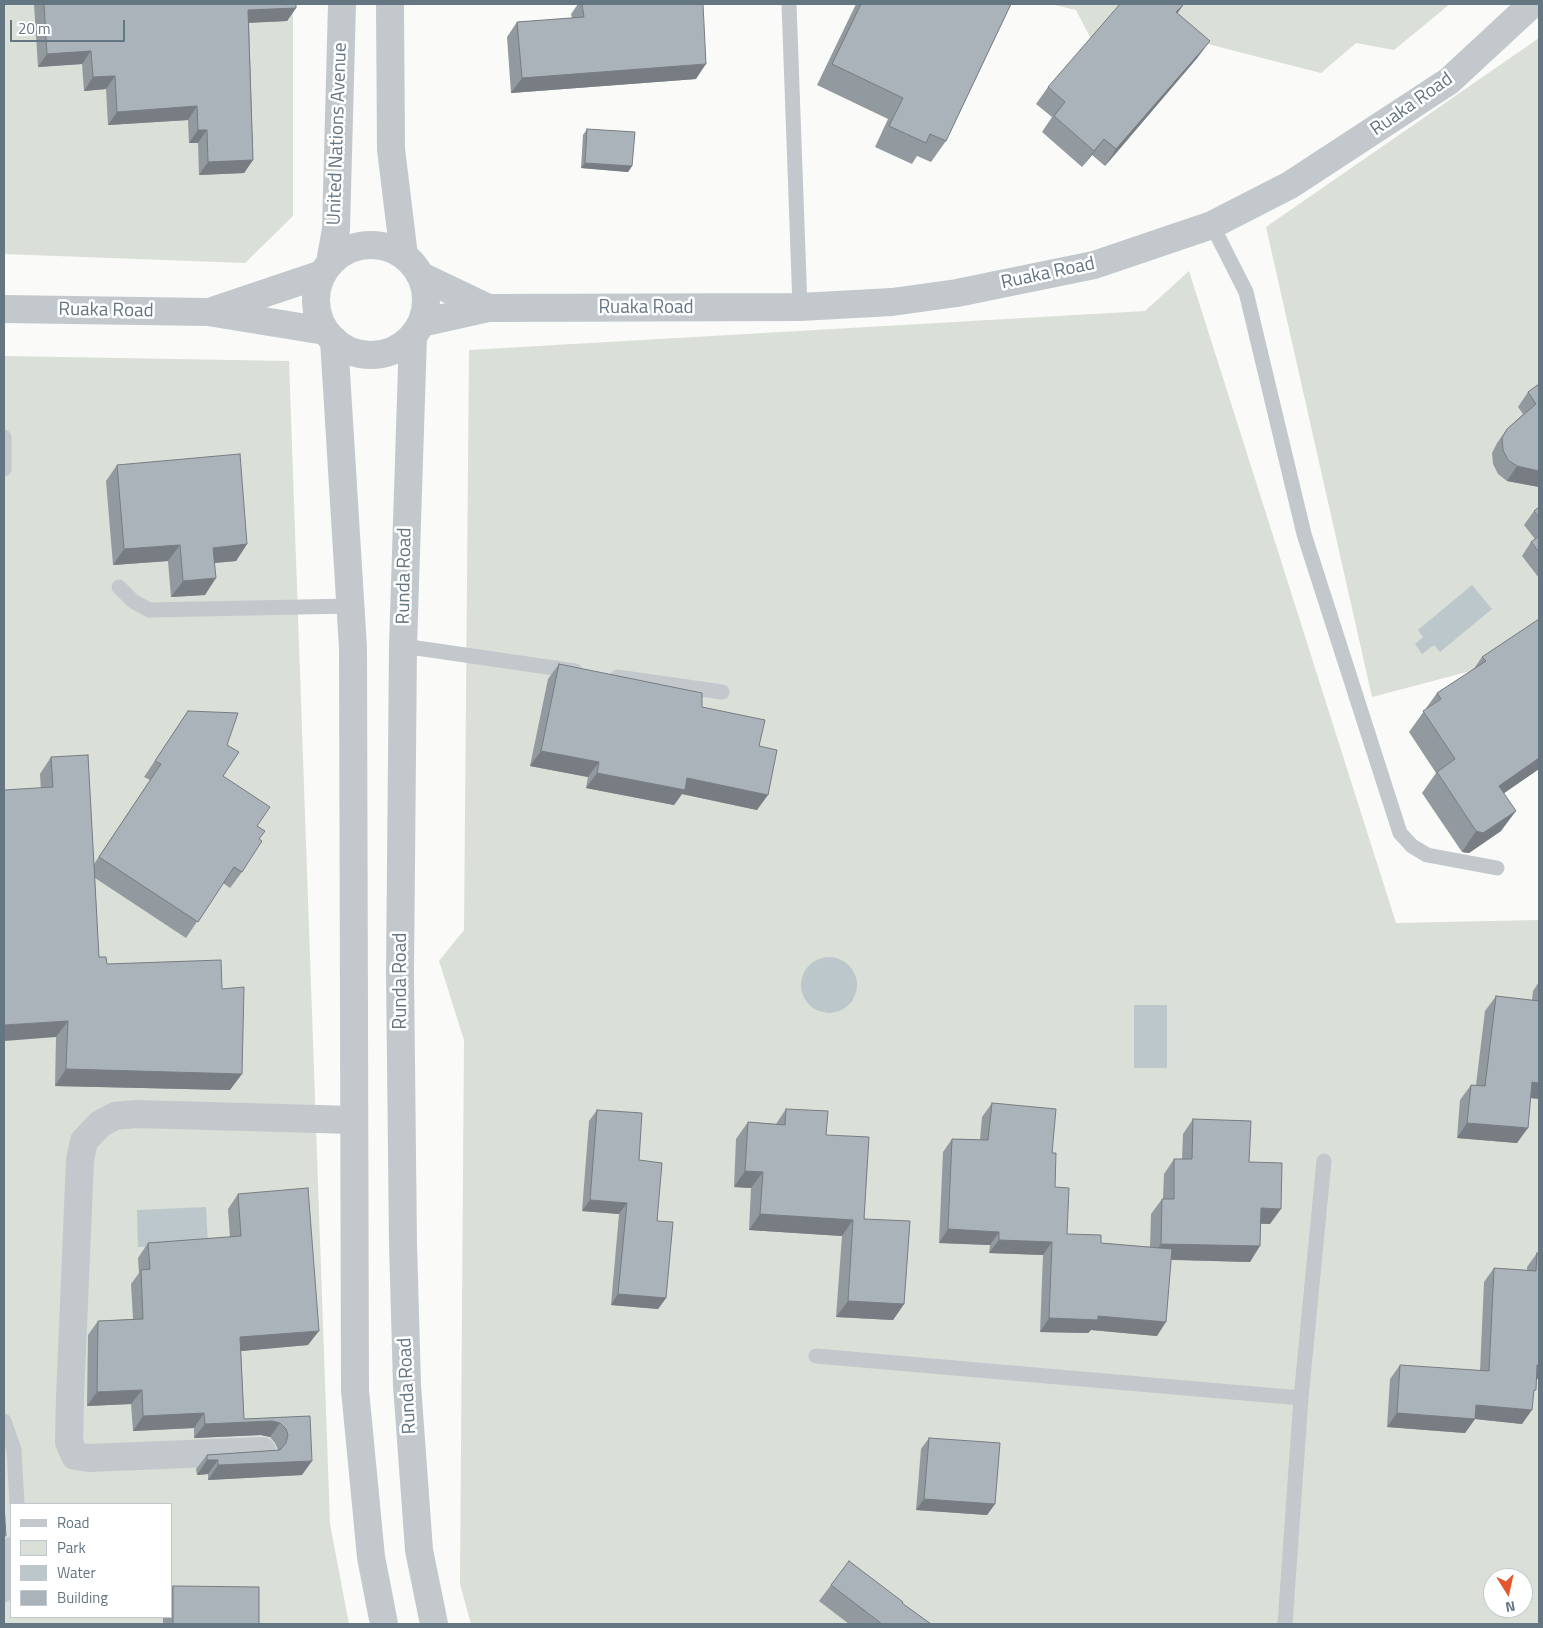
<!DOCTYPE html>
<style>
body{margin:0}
#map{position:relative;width:1543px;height:1628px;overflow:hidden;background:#fafaf8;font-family:"Titillium Web",sans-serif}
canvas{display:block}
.frame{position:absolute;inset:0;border:5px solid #657683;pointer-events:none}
.legend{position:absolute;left:10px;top:1503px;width:162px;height:115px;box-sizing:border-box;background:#fff;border:1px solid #c1c8cd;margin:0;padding:6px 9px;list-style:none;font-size:15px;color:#657683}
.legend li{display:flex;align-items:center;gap:10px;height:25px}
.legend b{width:25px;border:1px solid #c1c8cd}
.north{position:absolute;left:1483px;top:1568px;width:50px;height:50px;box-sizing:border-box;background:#fff;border:1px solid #c1c8cd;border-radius:50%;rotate:170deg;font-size:14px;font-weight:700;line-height:20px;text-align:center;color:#657683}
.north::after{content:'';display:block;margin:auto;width:18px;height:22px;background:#e4572e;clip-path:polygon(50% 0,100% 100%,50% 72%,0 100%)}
.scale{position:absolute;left:10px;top:20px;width:115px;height:22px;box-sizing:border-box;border:2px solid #657683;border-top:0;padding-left:6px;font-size:15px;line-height:18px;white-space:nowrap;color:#657683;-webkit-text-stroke:4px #fff;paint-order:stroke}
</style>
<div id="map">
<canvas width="1543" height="1628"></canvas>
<div class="frame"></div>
<ul class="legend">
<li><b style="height:6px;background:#c3c8cc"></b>Road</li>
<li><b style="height:14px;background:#dadfd7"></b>Park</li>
<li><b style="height:14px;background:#bbc7cb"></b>Water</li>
<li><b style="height:14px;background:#aab3b9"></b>Building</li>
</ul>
<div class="north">N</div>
<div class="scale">20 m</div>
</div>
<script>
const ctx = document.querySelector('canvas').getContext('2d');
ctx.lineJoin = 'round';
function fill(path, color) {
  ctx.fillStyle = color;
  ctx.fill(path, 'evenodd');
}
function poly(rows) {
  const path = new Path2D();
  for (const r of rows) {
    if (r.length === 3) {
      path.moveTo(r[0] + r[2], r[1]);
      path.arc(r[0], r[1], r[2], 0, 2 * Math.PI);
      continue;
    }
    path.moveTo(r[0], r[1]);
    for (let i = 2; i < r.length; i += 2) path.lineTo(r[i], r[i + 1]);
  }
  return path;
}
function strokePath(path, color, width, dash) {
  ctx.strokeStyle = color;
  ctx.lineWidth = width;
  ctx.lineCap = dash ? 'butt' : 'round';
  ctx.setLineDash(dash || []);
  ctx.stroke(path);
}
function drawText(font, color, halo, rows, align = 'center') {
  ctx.font = font + ' "Titillium Web",sans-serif';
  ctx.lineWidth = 5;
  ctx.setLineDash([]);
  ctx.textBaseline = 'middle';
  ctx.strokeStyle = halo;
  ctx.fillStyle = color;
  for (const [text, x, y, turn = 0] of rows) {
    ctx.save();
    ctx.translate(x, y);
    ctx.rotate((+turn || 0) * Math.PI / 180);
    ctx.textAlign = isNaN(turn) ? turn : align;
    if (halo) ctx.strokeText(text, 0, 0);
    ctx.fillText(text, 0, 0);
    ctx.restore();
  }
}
const green = poly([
 [4,4,293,4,293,216,245,263,4,254],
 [1050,4,1450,4,1394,50,1356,43,1321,73,1114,20,1091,39,1076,10],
 [1539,38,1539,653,1372,697,1266,227],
 [1189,271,1396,923,1539,920,1539,1624,471,1624,460,1584,464,1040,439,961,464,930,469,350,1145,311],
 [1493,1578,1523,1578,1523,1608,1493,1608],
 [4,356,289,361,330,1524,349,1624,4,1624],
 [11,1504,171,1504,171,1617,11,1617]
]);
const water = poly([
 [1472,585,1492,609,1440,652,1434,645,1422,654,1415,644,1423,637,1418,630],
 [829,985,28],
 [1134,1005,1167,1005,1167,1068,1134,1068],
 [206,1207,208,1244,138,1247,137,1210]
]);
const service = poly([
 [789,4,800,307],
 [1212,225,1246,292,1304,534,1400,833,1412,846,1427,855,1497,868],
 [4,437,4,469],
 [119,587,133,601,149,610,352,606],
 [403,646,575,671],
 [617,677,722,692],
 [816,1356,1301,1398,1285,1624],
 [1301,1398,1324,1161],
 [4,1421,14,1450,17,1504],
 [4,1595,11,1544]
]);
const minor = poly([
 [262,1451,89,1458,75,1456,69,1442,70,1398,80,1160,84,1141,100,1124,115,1116,136,1114,354,1120]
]);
const tertiary = poly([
 [390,4,391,149,404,256],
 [371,300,55],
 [330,263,336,229,342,4],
 [421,276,488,308],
 [4,309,208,312,325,331],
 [212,311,322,274],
 [421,323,488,308,800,307,892,302,957,293,1094,265,1212,225,1290,185,1449,81,1532,4],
 [413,336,403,646,400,972,403,1243,407,1385,419,1550,434,1624],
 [334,340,353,648,355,1390,371,1557,384,1624]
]);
const wall = poly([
 [34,4,296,4,296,8,287,21,249,23,253,160,244,173,199,175,198,143,189,143,188,120,108,125,106,89,84,91,82,64,38,67],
 [578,4,703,4,696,79,511,93,507,37,517,22,572,18,571,14],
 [856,4,1011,4,946,141,931,162,917,156,912,164,875,147,888,119,817,85],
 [1177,13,1198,57,1105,166,1092,155,1082,167,1042,132,1052,117,1036,104,1048,87],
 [587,129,632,166,628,172,581,168,583,135],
 [1539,384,1539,487,1507,481,1498,474,1493,464,1492,453,1497,443,1507,429,1523,414,1518,407,1528,392],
 [117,465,247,544,236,561,215,563,205,595,171,597,168,561,113,565,106,481],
 [1539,507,1539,578,1522,556,1531,542,1535,539,1524,525,1534,511],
 [1539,619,1539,769,1504,793,1501,831,1469,853,1462,852,1422,793,1436,773,1409,732,1437,693,1473,670,1482,657],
 [559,664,702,707,759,746,757,810,682,794,674,805,586,788,588,777,530,766,548,679],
 [188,711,227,745,223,776,257,826,259,839,242,872,230,888,223,883,186,938,95,878,99,957,107,964,222,989,230,1090,55,1086,56,1037,40,774,51,757,94,864,150,780,144,777],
 [1539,982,1539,1099,1531,1098,1517,1143,1457,1138,1460,1100,1471,1085,1476,1085,1485,1011,1496,996,1532,1000,1533,991],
 [992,1103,1052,1153,1055,1187,1067,1234,1101,1243,1150,1247,1151,1214,1162,1199,1163,1199,1164,1174,1174,1159,1182,1159,1183,1134,1193,1119,1249,1162,1270,1224,1261,1224,1250,1262,1171,1260,1157,1336,1091,1330,1088,1333,1040,1332,1043,1255,989,1253,990,1245,939,1243,943,1152,952,1139,980,1140,982,1117],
 [786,1109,826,1135,904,1304,893,1320,836,1317,842,1236,749,1230,751,1188,734,1187,736,1139,748,1122,776,1124],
 [597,1110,639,1160,657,1221,666,1298,658,1309,611,1305,619,1214,582,1211,589,1121],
 [238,1194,308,1345,241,1351,244,1419,310,1416,302,1475,208,1480,208,1474,197,1475,196,1469,207,1455,278,1450,275,1443,270,1437,261,1435,194,1438,194,1428,133,1431,131,1404,87,1406,88,1335,98,1321,133,1319,131,1284,139,1273,138,1258,148,1243,230,1237,228,1209],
 [1537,1253,1537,1379,1533,1395,1522,1424,1475,1419,1465,1433,1387,1427,1390,1379,1400,1365,1480,1371,1484,1282,1494,1268,1527,1270,1527,1267],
 [929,1438,995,1504,987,1515,916,1510,921,1449],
 [831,1585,902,1604,931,1624,849,1624,819,1601],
 [173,1586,259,1624,163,1624,163,1617,171,1617,171,1589]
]);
const shadedWall = poly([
 [1184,4,1174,18,1176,12],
 [296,8,287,21,239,23,248,10],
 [1210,41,1198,57,1105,166,1116,149],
 [91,51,82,64,38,67,47,54],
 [706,64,696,79,511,93,522,78],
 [115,76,106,89,84,91,93,77],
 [197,106,188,120,108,125,117,112],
 [198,130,207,130,198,143,189,143],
 [1104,139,1092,155,1082,167,1094,151],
 [253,160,244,173,199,175,208,162],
 [585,163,632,166,628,172,581,168],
 [1517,466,1539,471,1539,487,1507,481],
 [247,544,236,561,202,564,213,548],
 [180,545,168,561,113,565,124,549],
 [216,578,205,595,171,597,183,581],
 [541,751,599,762,588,777,530,766],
 [1539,758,1539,769,1484,807,1499,786],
 [597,773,687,778,768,795,757,810,682,794,674,805,586,788],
 [1516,811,1501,831,1469,853,1462,852,1476,831],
 [68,1021,56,1037,4,1041,4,1025],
 [66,1069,242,1074,230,1090,55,1086],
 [1532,1082,1539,1083,1539,1099,1522,1097],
 [1467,1123,1528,1128,1517,1143,1457,1138],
 [745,1171,763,1172,751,1188,734,1187],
 [590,1200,627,1203,619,1214,582,1211],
 [1261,1208,1281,1209,1270,1224,1251,1223],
 [760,1214,853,1220,842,1236,749,1230],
 [948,1229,999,1232,990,1245,939,1243],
 [999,1240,1052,1242,1043,1255,989,1253],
 [1161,1244,1260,1246,1250,1262,1150,1259],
 [618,1294,666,1298,658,1309,611,1305],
 [848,1301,904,1304,893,1320,836,1317],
 [1098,1316,1166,1322,1157,1336,1091,1330,1088,1333,1040,1332,1049,1318],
 [319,1331,308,1345,230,1352,240,1337],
 [1537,1365,1539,1365,1539,1379,1528,1379],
 [142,1390,131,1404,87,1406,97,1392],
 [1476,1405,1532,1410,1522,1424,1475,1419,1465,1433,1387,1427,1397,1413],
 [204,1413,194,1428,133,1431,143,1416],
 [272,1421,280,1423,270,1437,261,1435,194,1438,205,1424],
 [207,1460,218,1460,208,1474,197,1475],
 [312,1461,302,1475,208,1480,218,1465],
 [924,1499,995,1504,987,1515,916,1510]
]);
const building = poly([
 [44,4,296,4,296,8,248,10,253,160,208,162,207,130,198,130,197,106,117,112,115,76,93,77,91,51,47,54,44,4],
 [582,4,703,4,706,64,522,78,517,22,584,17,582,4],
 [861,4,1011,4,946,141,930,134,926,143,889,126,903,98,832,64,861,4],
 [1120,4,1184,4,1176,12,1210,41,1116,149,1104,139,1094,151,1054,116,1065,102,1048,87,1120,4],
 [587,129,635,132,632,166,585,163,587,129],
 [1539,384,1539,471,1517,466,1508,460,1503,450,1502,438,1507,429,1536,404,1528,392,1539,384],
 [240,454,247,544,213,548,216,578,183,581,180,545,124,549,117,465,240,454],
 [1539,507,1539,517,1534,511,1539,507],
 [1539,536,1539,552,1531,542,1539,536],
 [1539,619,1539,758,1499,786,1516,811,1483,833,1476,831,1437,772,1455,759,1423,711,1441,699,1437,693,1486,661,1482,657,1539,619],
 [559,664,702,693,702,707,765,720,759,746,777,750,768,795,687,778,685,790,597,773,599,762,541,751,559,664],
 [188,711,238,713,227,745,239,752,223,776,270,807,257,826,265,831,259,839,262,841,242,872,234,867,198,922,99,857,161,764,155,761,188,711],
 [88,755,99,957,106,957,107,964,221,960,222,989,244,987,242,1074,66,1069,68,1021,4,1025,4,790,53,787,51,757,88,755],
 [1496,996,1539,1001,1539,1083,1532,1082,1528,1128,1467,1123,1471,1085,1485,1086,1496,996],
 [992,1103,1056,1109,1052,1153,1056,1153,1055,1187,1069,1188,1067,1234,1101,1235,1101,1243,1172,1249,1166,1322,1098,1316,1098,1320,1049,1318,1052,1242,999,1240,999,1232,948,1229,952,1139,988,1140,992,1103],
 [786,1109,828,1111,826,1135,869,1137,864,1219,910,1221,904,1304,848,1301,853,1220,760,1214,763,1172,745,1171,748,1122,785,1125,786,1109],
 [597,1110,642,1113,639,1160,662,1163,657,1221,673,1222,666,1298,618,1294,627,1203,590,1200,597,1110],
 [1193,1119,1251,1121,1249,1162,1282,1163,1281,1209,1261,1208,1260,1246,1161,1244,1162,1199,1174,1199,1174,1159,1192,1159,1193,1119],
 [308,1188,319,1331,240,1337,244,1419,310,1416,312,1461,218,1465,218,1460,207,1460,207,1455,280,1450,286,1443,288,1435,286,1429,280,1423,272,1421,205,1424,204,1413,143,1416,142,1390,97,1392,98,1321,143,1319,141,1270,150,1269,148,1243,241,1236,238,1194,308,1188],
 [1537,1253,1539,1253,1539,1365,1537,1365,1536,1390,1534,1390,1532,1410,1476,1405,1475,1419,1397,1413,1400,1365,1489,1371,1494,1268,1536,1271,1537,1253],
 [929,1438,1000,1443,995,1504,924,1499,929,1438],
 [4,1504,6,1536,4,1536,4,1504],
 [849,1561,903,1602,902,1603,931,1624,882,1624,831,1585,849,1561],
 [173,1586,259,1587,259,1624,173,1624,173,1586]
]);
const streetNames = [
 ["Ruaka Road",1412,105,-35],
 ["United Nations Avenue",338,134,-88],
 ["Ruaka Road",1048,274,-12],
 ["Ruaka Road",646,308],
 ["Ruaka Road",106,311,1],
 ["Runda Road",405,576,-89],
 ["Runda Road",401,981,-90],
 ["Runda Road",408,1386,-93]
];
fill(green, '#dadfd7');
fill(water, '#bbc7cb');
strokePath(service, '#c3c8cc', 15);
strokePath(minor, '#c3c8cc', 28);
strokePath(tertiary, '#c3c8cc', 28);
fill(wall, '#929a9f');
fill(shadedWall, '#777d82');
fill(building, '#aab3b9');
strokePath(building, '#777d82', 1);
drawText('19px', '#657683', '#fff', streetNames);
</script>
